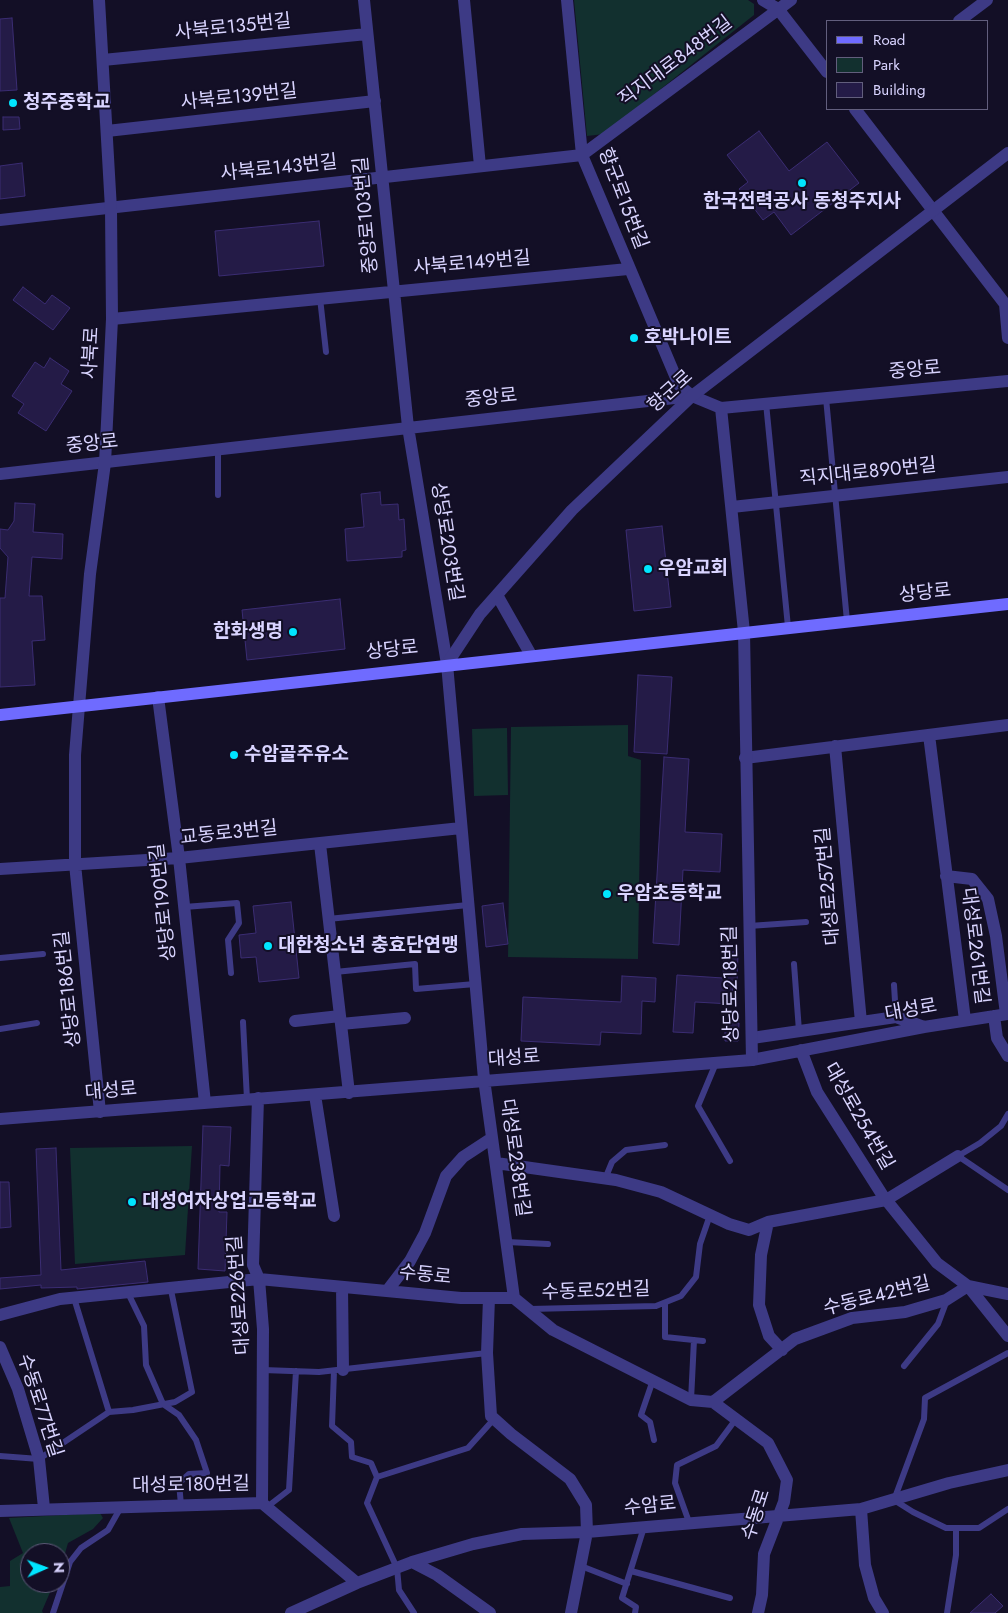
<!DOCTYPE html>
<meta charset="utf-8">
<style>
body{margin:0}
#map{position:relative;width:1008px;height:1613px;overflow:hidden;background:#130f26;font-family:Jost,sans-serif}
canvas{display:block}
.legend{position:absolute;left:826px;top:20px;width:162px;height:90px;box-sizing:border-box;background:#130f26;border:1px solid #625e7d;margin:0;padding:6px 9px;list-style:none;font-size:15px;color:#d9d4ff}
.legend li{display:flex;align-items:center;gap:10px;height:25px}
.legend b{width:25px;border:1px solid #625e7d}
.north{position:absolute;left:20px;top:1543px;width:50px;height:50px;box-sizing:border-box;background:#130f26;border:1px solid #625e7d;border-radius:50%;rotate:88deg;font-size:14px;font-weight:700;line-height:20px;text-align:center;color:#d9d4ff}
.north::after{content:'';display:block;margin:auto;width:18px;height:22px;background:#00e5ff;clip-path:polygon(50% 0,100% 100%,50% 72%,0 100%)}
</style>
<div id="map">
<canvas width="1008" height="1613"></canvas>
<ul class="legend">
<li><b style="height:6px;background:#6f6bff"></b>Road</li>
<li><b style="height:14px;background:#12302f"></b>Park</li>
<li><b style="height:14px;background:#241b47"></b>Building</li>
</ul>
<div class="north">N</div>
</div>
<script>
const ctx = document.querySelector('canvas').getContext('2d');
ctx.lineJoin = 'round';
function fill(path, color) {
  ctx.fillStyle = color;
  ctx.fill(path, 'evenodd');
}
function poly(rows) {
  const path = new Path2D();
  for (const r of rows) {
    path.moveTo(r[0], r[1]);
    for (let i = 2; i < r.length; i += 2) path.lineTo(r[i], r[i + 1]);
  }
  return path;
}
function strokePath(path, color, width, dash) {
  ctx.strokeStyle = color;
  ctx.lineWidth = width;
  ctx.lineCap = dash ? 'butt' : 'round';
  ctx.setLineDash(dash || []);
  ctx.stroke(path);
}
function drawText(font, color, halo, rows, align = 'center') {
  ctx.font = font + ' Jost,"Noto Sans KR",sans-serif';
  ctx.lineWidth = 4;
  ctx.setLineDash([]);
  ctx.textBaseline = 'middle';
  ctx.strokeStyle = halo;
  ctx.fillStyle = color;
  for (const [text, x, y, turn = 0] of rows) {
    ctx.save();
    ctx.translate(x, y);
    ctx.rotate((+turn || 0) * Math.PI / 180);
    ctx.textAlign = isNaN(turn) ? turn : align;
    if (halo) ctx.strokeText(text, 0, 0);
    ctx.fillText(text, 0, 0);
    ctx.restore();
  }
}
const green = poly([
 [574,0,748,0,754,4,754,15,604,134,587,136],
 [628,725,628,756,641,760,638,959,508,957,511,727],
 [507,728,508,795,474,796,472,729],
 [192,1146,185,1255,75,1264,70,1148],
 [100,1513,103,1518,93,1529,68,1543,60,1571,60,1553,30,1553,30,1583,54,1583,42,1611,43,1613,0,1613,0,1587,10,1586,10,1561,23,1553,9,1518]
]);
const building = poly([
 [12,18,17,90,0,91,0,19,12,18],
 [3,117,19,117,20,129,3,130,3,117],
 [759,131,789,171,827,142,859,183,791,235,774,212,763,220,739,189,748,182,727,155,759,131],
 [22,163,25,196,0,199,0,166,22,163],
 [319,221,324,266,219,276,215,231,319,221],
 [23,287,45,304,52,295,70,308,53,330,13,300,23,287],
 [50,358,69,371,61,384,72,391,46,431,18,413,24,404,12,396,35,362,44,368,50,358],
 [380,492,381,505,398,504,399,520,404,519,406,550,402,551,402,557,347,561,345,529,364,527,361,494,380,492],
 [15,503,35,504,33,532,63,534,62,559,32,557,29,596,42,596,45,640,32,641,35,685,0,687,0,598,5,598,8,557,0,548,0,529,8,530,14,521,15,503],
 [662,526,671,607,634,611,626,530,662,526],
 [340,599,345,649,247,660,242,610,340,599],
 [638,675,672,677,667,754,634,752,638,675],
 [664,757,689,759,685,832,722,834,720,872,683,870,679,945,653,943,664,757],
 [291,902,299,978,259,982,256,957,241,958,239,935,256,933,253,906,291,902],
 [503,903,508,944,486,947,482,906,503,903],
 [724,952,738,952,737,985,733,985,731,1004,695,1002,693,1033,673,1032,677,975,723,978,724,952],
 [622,976,656,978,655,1002,642,1001,641,1034,601,1032,600,1045,521,1041,523,997,621,1002,622,976],
 [725,1022,739,1023,738,1041,725,1041,725,1022],
 [203,1126,231,1127,229,1166,220,1165,219,1212,227,1212,225,1271,198,1269,203,1126],
 [56,1148,61,1270,145,1261,148,1282,77,1289,77,1287,41,1288,41,1285,0,1289,0,1278,41,1275,36,1149,56,1148],
 [0,1182,9,1182,11,1227,0,1228,0,1182],
 [991,1594,1003,1606,995,1613,970,1613,991,1594]
]);
const service = poly([
 [320,298,326,352],
 [826,398,847,621],
 [766,403,788,627],
 [218,449,218,495],
 [184,907,237,903,239,923,228,940,231,973],
 [328,919,468,905],
 [749,926,806,922],
 [0,958,43,954],
 [794,964,799,1031],
 [335,972,415,964,416,989,475,984],
 [894,985,896,1017],
 [243,1022,247,1099],
 [0,1029,37,1023],
 [716,1063,698,1106,730,1161],
 [1008,1114,1001,1126,980,1143,958,1156,1008,1190],
 [605,1179,612,1162,626,1150,665,1145],
 [507,1242,548,1244],
 [128,1293,144,1326,146,1365,163,1404,179,1415,196,1440,207,1473,189,1474,179,1483,181,1505],
 [74,1298,109,1412],
 [665,1303,665,1337,703,1341],
 [530,1309,656,1306,681,1296,696,1277,700,1244,710,1215],
 [1008,1353,925,1398,924,1419,894,1500,913,1512,946,1528,979,1528,1008,1509],
 [904,1366,938,1324,947,1300],
 [263,1370,319,1372,487,1353],
 [334,1371,332,1426,351,1442,352,1457,371,1463,377,1477,367,1503,397,1568,399,1590,414,1613],
 [653,1380,641,1415,650,1422,654,1440],
 [691,1400,694,1340],
 [0,1456,39,1459,109,1412,133,1410,175,1402,192,1392,171,1290],
 [377,1477,468,1448,494,1419],
 [267,1507,289,1490,296,1371],
 [689,1522,675,1483,677,1465,716,1446,736,1419],
 [581,1566,627,1584],
 [631,1571,730,1598],
 [53,1613,70,1562,81,1548,108,1530,121,1507],
 [635,1613,636,1607,622,1598,644,1527],
 [947,1613,956,1555,956,1528]
]);
const minor = poly([
 [364,0,408,427,447,664,484,1079,514,1298],
 [464,0,480,166],
 [567,0,582,155,679,385,692,396],
 [763,0,778,9,827,72],
 [959,21,987,0],
 [103,60,367,34],
 [855,109,1005,304,1008,338],
 [107,131,375,101],
 [0,220,582,155,791,0],
 [112,319,628,269],
 [721,408,744,632],
 [0,474,692,396,721,408,1008,381],
 [732,507,1008,477],
 [158,697,179,858,205,1103],
 [79,706,75,755,75,864,100,1112],
 [929,735,965,1020],
 [835,746,861,1022],
 [745,758,1008,725],
 [320,844,349,1093],
 [0,869,179,858,461,828],
 [946,876,972,879,988,899,996,936,1006,1014],
 [994,1016,997,1038,1008,1056],
 [295,1021,340,1016],
 [341,1024,405,1018],
 [752,1038,896,1017,924,1027],
 [801,1050,817,1092,883,1196,937,1263,968,1286,1008,1336],
 [315,1095,334,1216],
 [258,1098,253,1265,259,1279,263,1329,262,1503,357,1583],
 [0,1119,752,1060,924,1027,1008,1014],
 [496,1163,616,1180,661,1192,729,1224,749,1230,768,1222,886,1200,958,1156],
 [768,1222,761,1255,759,1305,769,1336,782,1350],
 [342,1287,343,1370],
 [387,1291,410,1261,425,1233,446,1176,463,1157,492,1138],
 [489,1298,487,1353,491,1416,511,1434,570,1479,586,1505,587,1532,571,1613],
 [0,1315,60,1299,259,1279,461,1298,514,1298,553,1330,691,1400,713,1402,768,1443,787,1480,784,1502,764,1554,762,1595,758,1613],
 [0,1347,18,1389,39,1459,44,1508],
 [713,1402,795,1339,852,1318,905,1312,946,1300,968,1286,1008,1294],
 [861,1509,865,1565,874,1598,883,1613],
 [0,1511,262,1503],
 [412,1562,437,1575,490,1613],
 [291,1613,357,1583,412,1562,473,1544,522,1534,587,1532,861,1509,949,1483,1008,1470]
]);
const tertiary = poly([
 [497,595,531,655],
 [744,632,752,1060],
 [447,664,480,614,572,510,692,396,1008,153],
 [79,706,90,574,105,463,112,319,111,209,99,0]
]);
const secondary = poly([
 [0,715,1008,604]
]);
const markers = [
 [13,103,5,"#00e5ff"],
 [802,183,5,"#00e5ff"],
 [634,338,5,"#00e5ff"],
 [648,569,5,"#00e5ff"],
 [293,632,5,"#00e5ff"],
 [234,755,5,"#00e5ff"],
 [607,894,5,"#00e5ff"],
 [268,946,5,"#00e5ff"],
 [132,1202,5,"#00e5ff"]
];
const streetNames = [
 ["사북로135번길",233,28,-6],
 ["직지대로848번길",676,62,-37],
 ["사북로139번길",239,98,-6],
 ["사북로143번길",279,169,-6],
 ["향군로15번길",622,199,69],
 ["중앙로103번길",367,215,-95],
 ["사북로149번길",472,264,-5],
 ["사북로",92,353,-87],
 ["중앙로",915,371,-5],
 ["향군로",671,392,-42],
 ["중앙로",491,399,-6],
 ["중앙로",92,445,-6],
 ["직지대로890번길",868,473,-6],
 ["상당로203번길",446,542,81],
 ["상당로",925,594,-6],
 ["상당로",392,651,-6],
 ["교동로3번길",229,834,-6],
 ["대성로257번길",829,886,-95],
 ["상당로190번길",164,902,-96],
 ["대성로261번길",974,946,83],
 ["상당로218번길",732,984,-91],
 ["상당로186번길",69,989,-96],
 ["대성로",911,1011,-10],
 ["대성로",514,1059,-4],
 ["대성로",111,1092,-5],
 ["대성로254번길",858,1117,60],
 ["대성로238번길",514,1158,82],
 ["수동로",425,1276,6],
 ["수동로52번길",596,1292,-2],
 ["대성로226번길",240,1295,-94],
 ["수동로42번길",877,1297,-14],
 ["수동로77번길",39,1406,72],
 ["대성로180번길",191,1486,-1],
 ["수암로",650,1507,-6],
 ["수동로",757,1515,-72]
];
const poiNames = [
 ["청주중학교",23,103],
 ["한국전력공사 동청주지사",802,202,"center"],
 ["호박나이트",644,338],
 ["우암교회",658,569],
 ["한화생명",283,632,"right"],
 ["수암골주유소",244,755],
 ["우암초등학교",617,894],
 ["대한청소년 충효단연맹",278,946],
 ["대성여자상업고등학교",142,1202]
];
fill(green, '#12302f');
fill(building, '#241b47');
strokePath(building, '#3b2d73', 1);
strokePath(service, '#3d3a85', 6);
strokePath(minor, '#3d3a85', 12);
strokePath(tertiary, '#3d3a85', 12);
strokePath(secondary, '#6f6bff', 12);
for (const [x, y, r, color] of markers) {
  const dot = new Path2D();
  dot.arc(x, y, r, 0, 2 * Math.PI);
  ctx.fillStyle = color;
  ctx.fill(dot);
  strokePath(dot, '#130f26', 2);
}
drawText('19px', '#d9d4ff', '#130f26', streetNames);
drawText('bold 19px', '#d9d4ff', '#130f26', poiNames, 'left');
</script>
